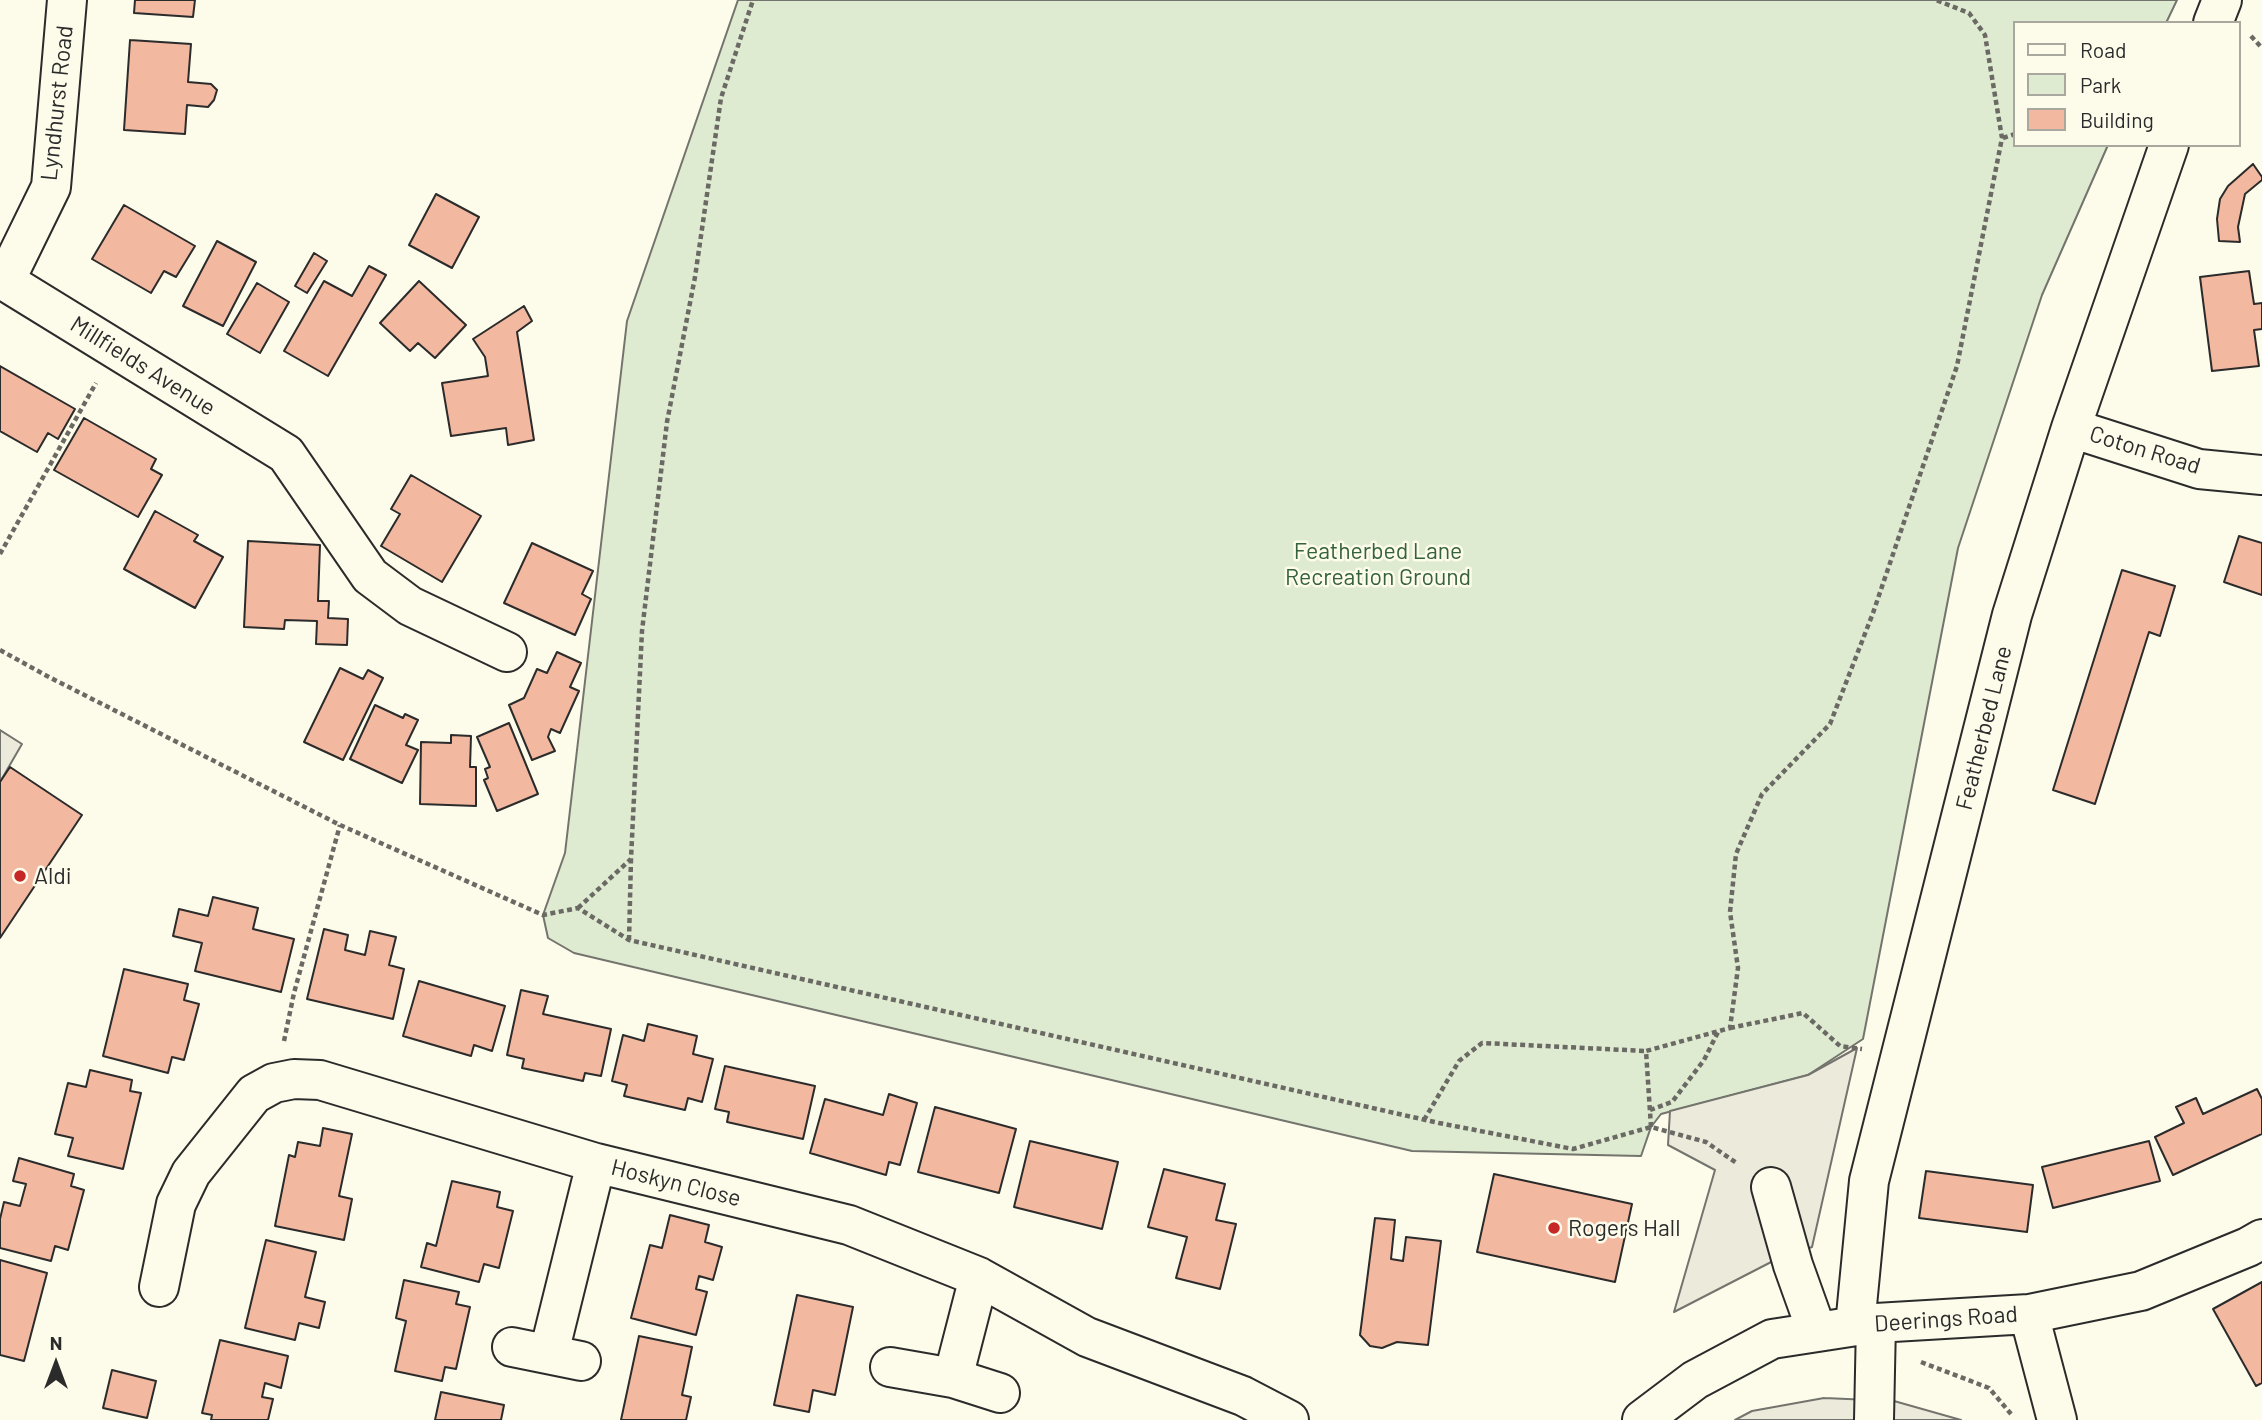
<!DOCTYPE html>
<style>
body{margin:0}
#map{position:relative;width:2262px;height:1420px;overflow:hidden;background:#fdfbea;font-family:Barlow,sans-serif}
canvas{display:block}
.legend{position:absolute;left:2013px;top:21px;width:228px;height:126px;box-sizing:border-box;background:#fdfbea;border:2px solid #a9a89e;margin:0;padding:9px 12px;list-style:none;font-size:21px;color:#2b2b2b}
.legend li{display:flex;align-items:center;gap:14px;height:35px}
.legend b{width:35px;border:2px solid #a9a89e}
.north{position:absolute;left:21px;top:1329px;width:70px;height:70px;-webkit-text-stroke:5px #fdfbea;paint-order:stroke;rotate:0deg;font-size:19px;font-weight:700;line-height:28px;text-align:center;color:#2b2b2b}
.north::after{content:'';display:block;margin:auto;width:24px;height:32px;background:#2b2b2b;clip-path:polygon(50% 0,100% 100%,50% 72%,0 100%)}
</style>
<div id="map">
<canvas width="2262" height="1420"></canvas>
<ul class="legend">
<li><b style="height:9px;background:#fdfbea"></b>Road</li>
<li><b style="height:19px;background:#deebd1"></b>Park</li>
<li><b style="height:19px;background:#f2b8a0"></b>Building</li>
</ul>
<div class="north">N</div>
</div>
<script>
const ctx = document.querySelector('canvas').getContext('2d');
ctx.lineJoin = 'round';
function fill(path, color) {
  ctx.fillStyle = color;
  ctx.fill(path, 'evenodd');
}
function poly(rows) {
  const path = new Path2D();
  for (const r of rows) {
    path.moveTo(r[0], r[1]);
    for (let i = 2; i < r.length; i += 2) path.lineTo(r[i], r[i + 1]);
  }
  return path;
}
function strokePath(path, color, width, dash) {
  ctx.strokeStyle = color;
  ctx.lineWidth = width;
  ctx.lineCap = dash ? 'butt' : 'round';
  ctx.setLineDash(dash || []);
  ctx.stroke(path);
}
function drawText(font, color, halo, rows, align = 'center') {
  ctx.font = font + ' Barlow,sans-serif';
  ctx.lineWidth = 5;
  ctx.setLineDash([]);
  ctx.textBaseline = 'middle';
  ctx.strokeStyle = halo;
  ctx.fillStyle = color;
  for (const [text, x, y, turn = 0] of rows) {
    ctx.save();
    ctx.translate(x, y);
    ctx.rotate((+turn || 0) * Math.PI / 180);
    ctx.textAlign = isNaN(turn) ? turn : align;
    if (halo) ctx.strokeText(text, 0, 0);
    ctx.fillText(text, 0, 0);
    ctx.restore();
  }
}
const green = poly([
 [738,0,2177,0,2166,23,2015,23,2015,145,2108,145,2042,295,1958,548,1863,1039,1808,1075,1661,1114,1651,1127,1641,1156,1412,1151,574,953,548,938,543,915,565,853,627,321,738,0]
]);
const parking = poly([
 [0,730,22,744,0,782,0,730],
 [1857,1048,1812,1247,1777,1259,1674,1312,1715,1170,1668,1145,1670,1111,1808,1075,1857,1048],
 [1824,1398,1894,1401,1961,1420,1735,1420,1752,1411,1824,1398]
]);
const building = poly([
 [135,0,195,0,193,17,134,13,135,0],
 [130,40,191,44,188,82,211,84,217,90,214,100,208,107,187,105,185,134,124,130,130,40],
 [2253,164,2262,177,2262,180,2245,194,2238,227,2240,242,2219,241,2217,219,2220,199,2228,186,2253,164],
 [436,194,479,217,452,268,409,245,436,194],
 [124,205,195,246,176,277,164,271,151,293,92,259,124,205],
 [217,241,256,262,223,326,183,306,217,241],
 [314,253,327,261,307,293,295,286,314,253],
 [369,266,386,275,328,376,284,351,324,281,352,296,369,266],
 [2249,271,2254,304,2262,303,2262,329,2254,330,2259,366,2212,371,2200,277,2249,271],
 [419,281,466,325,435,358,418,343,410,351,380,323,419,281],
 [257,283,289,302,260,353,227,334,257,283],
 [524,306,532,321,517,332,534,440,508,445,506,428,451,436,442,383,488,376,485,357,473,339,524,306],
 [0,366,75,409,58,439,48,433,37,452,0,431,0,366],
 [84,418,156,459,151,469,162,475,138,517,54,470,84,418],
 [411,475,481,516,442,582,381,546,400,514,391,509,411,475],
 [155,511,198,535,194,541,223,557,195,608,124,569,155,511],
 [2239,536,2262,543,2262,595,2224,582,2239,536],
 [248,541,320,545,318,601,329,601,328,618,348,619,347,645,316,644,317,621,285,620,284,629,244,627,248,541],
 [532,543,593,571,582,594,591,599,575,635,504,603,532,543],
 [2122,570,2175,586,2160,636,2149,632,2095,804,2053,790,2122,570],
 [557,652,581,663,570,687,579,691,560,733,551,729,548,737,555,751,532,760,509,705,524,698,537,669,547,673,557,652],
 [340,668,363,679,368,670,383,678,343,760,304,742,340,668],
 [375,705,403,718,405,714,418,720,406,745,418,750,402,783,350,759,375,705],
 [509,723,538,794,497,811,484,780,488,778,485,769,490,767,477,737,509,723],
 [451,735,471,736,470,767,476,767,476,806,420,804,421,742,451,743,451,735],
 [10,767,82,815,0,938,0,782,10,767],
 [213,897,258,908,253,929,294,939,281,992,195,971,202,943,173,936,179,909,208,916,213,897],
 [324,929,348,935,345,950,365,955,370,931,396,937,389,965,404,969,393,1019,307,999,324,929],
 [124,969,188,984,184,1000,199,1004,184,1060,172,1057,168,1073,103,1056,124,969],
 [419,981,505,1006,492,1051,474,1045,471,1056,403,1036,419,981],
 [521,990,548,996,543,1014,611,1029,601,1076,585,1073,583,1081,522,1068,524,1059,507,1055,521,990],
 [648,1024,697,1036,693,1054,713,1059,702,1102,688,1098,685,1110,624,1096,627,1085,612,1081,623,1035,644,1041,648,1024],
 [725,1066,815,1086,803,1139,727,1122,729,1112,715,1109,725,1066],
 [90,1070,132,1080,130,1091,141,1093,123,1169,68,1156,73,1138,55,1134,68,1083,86,1087,90,1070],
 [2257,1089,2262,1099,2262,1134,2173,1175,2155,1137,2184,1123,2176,1107,2196,1098,2203,1114,2257,1089],
 [889,1094,917,1103,900,1165,889,1162,886,1175,810,1153,825,1099,883,1115,889,1094],
 [935,1107,1016,1129,999,1193,918,1172,935,1107],
 [323,1128,352,1134,339,1196,352,1199,344,1240,275,1226,289,1155,295,1157,298,1142,320,1146,323,1128],
 [1030,1141,1118,1162,1102,1229,1014,1207,1030,1141],
 [2149,1141,2160,1181,2053,1208,2042,1167,2149,1141],
 [19,1158,74,1174,71,1186,84,1190,68,1250,55,1246,51,1261,0,1248,0,1219,4,1202,20,1206,26,1184,13,1181,19,1158],
 [1164,1169,1225,1184,1216,1220,1236,1224,1220,1289,1176,1278,1187,1237,1148,1227,1164,1169],
 [1926,1171,2033,1185,2027,1232,1919,1218,1926,1171],
 [1494,1174,1632,1204,1615,1282,1477,1252,1494,1174],
 [452,1181,500,1192,497,1207,513,1211,499,1268,484,1264,479,1282,421,1267,427,1243,436,1246,452,1181],
 [670,1215,709,1225,705,1242,722,1247,713,1280,699,1276,696,1289,707,1292,696,1335,631,1318,650,1245,662,1248,670,1215],
 [1375,1218,1395,1220,1391,1259,1403,1261,1406,1237,1441,1241,1428,1345,1397,1342,1382,1348,1370,1346,1360,1335,1375,1218],
 [266,1240,316,1252,305,1297,325,1302,319,1328,299,1323,295,1340,245,1328,266,1240],
 [0,1260,47,1273,24,1361,0,1355,0,1260],
 [404,1280,459,1292,456,1304,470,1307,456,1369,445,1367,442,1381,395,1371,406,1321,396,1318,404,1280],
 [2262,1282,2262,1383,2256,1386,2213,1309,2262,1282],
 [797,1295,853,1307,835,1395,813,1390,809,1412,774,1405,797,1295],
 [639,1336,692,1347,682,1395,691,1397,686,1420,621,1420,639,1336],
 [220,1340,288,1356,281,1388,265,1383,262,1397,273,1399,268,1420,211,1420,212,1415,202,1413,220,1340],
 [112,1370,156,1381,147,1418,103,1408,112,1370],
 [441,1392,504,1405,501,1420,435,1420,441,1392]
]);
const path = poly([
 [2251,36,2262,48],
 [2003,138,2015,134],
 [0,554,96,383],
 [0,650,47,676,340,825,543,915,578,908,629,940,1439,1123,1573,1149,1651,1127,1706,1142,1738,1164],
 [578,908,631,859,642,631,667,422,695,277,721,98,753,0],
 [629,940,631,859],
 [1730,1028,1803,1013,1840,1046,1862,1049],
 [284,1041,294,993,340,825],
 [1650,1110,1672,1102,1704,1060,1718,1032],
 [1424,1120,1459,1061,1482,1043,1646,1051],
 [1651,1127,1646,1051,1730,1028,1738,968,1730,912,1736,854,1762,794,1830,724,1873,613,1957,366,2002,138,1985,35,1969,13,1936,0],
 [1921,1362,1989,1388,2011,1414]
]);
const minor = poly([
 [2213,23,2222,0],
 [0,278,286,454,370,576,410,606,507,652],
 [5,281,51,187,67,0],
 [2071,428,2199,469,2262,475],
 [1771,1187,1793,1265,1817,1332],
 [159,1287,176,1204,191,1173,254,1094,274,1083,294,1079,320,1080,596,1163,849,1225,979,1277,1087,1337,1243,1396,1289,1420],
 [2029,1314,2057,1420],
 [1855,1326,1869,1181,2012,615,2071,428,2169,145],
 [512,1347,581,1361],
 [549,1353,596,1163],
 [890,1367,953,1378,1000,1393],
 [953,1378,979,1277],
 [1642,1420,1695,1380,1772,1339,1876,1323,2029,1314,2141,1291,2248,1247,2262,1239],
 [1874,1420,1876,1323]
]);
const markers = [
 [20,876,7,"#c62828"],
 [1554,1228,7,"#c62828"]
];
const streetNames = [
 ["Lyndhurst Road",57,103,-84],
 ["Millfields Avenue",143,366,32],
 ["Coton Road",2145,450,17],
 ["Featherbed Lane",1984,728,-76],
 ["Hoskyn Close",676,1183,14],
 ["Deerings Road",1946,1319,-4]
];
const parkNames = [
 ["Featherbed Lane",1378,551],
 ["Recreation Ground",1378,577]
];
const poiNames = [
 ["Aldi",34,876],
 ["Rogers Hall",1568,1228]
];
fill(green, '#deebd1');
strokePath(green, '#74746e', 2);
fill(parking, '#eceadb');
strokePath(parking, '#74746e', 2);
fill(building, '#f2b8a0');
strokePath(building, '#2b2b2b', 2);
strokePath(minor, '#2b2b2b', 42);
strokePath(path, '#6a6964', 4.5, [5, 3.5]);
strokePath(minor, '#fdfbea', 38);
for (const [x, y, r, color] of markers) {
  const dot = new Path2D();
  dot.arc(x, y, r, 0, 2 * Math.PI);
  ctx.fillStyle = color;
  ctx.fill(dot);
  strokePath(dot, '#fdfbea', 2.5);
}
drawText('23px', '#2b2b2b', '#fdfbea', streetNames);
drawText('23px', '#34623c', '#fdfbea', parkNames);
drawText('23px', '#2b2b2b', '#fdfbea', poiNames, 'left');
</script>
